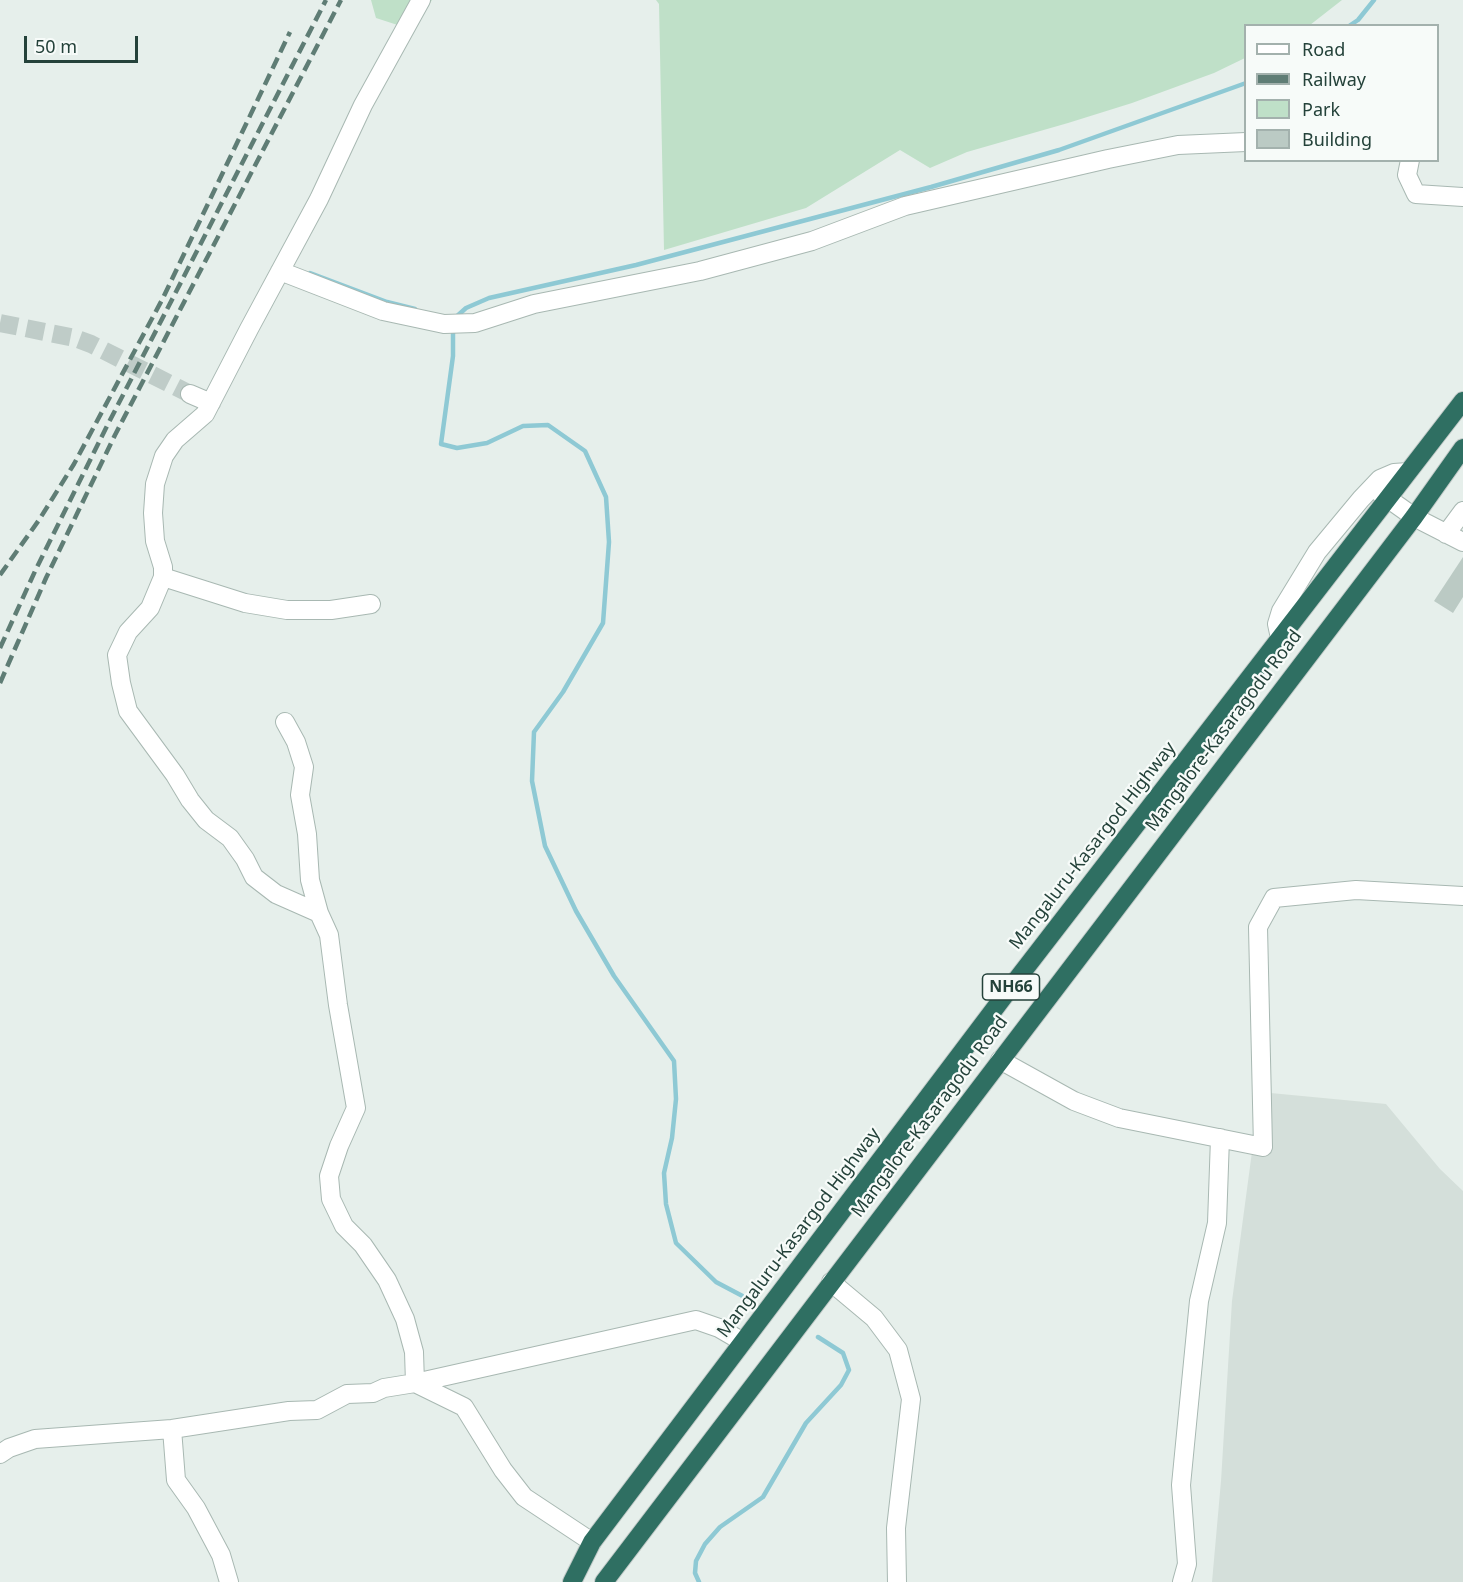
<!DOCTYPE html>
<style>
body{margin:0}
#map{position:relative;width:1463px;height:1582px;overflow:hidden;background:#e6efeb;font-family:"Noto Sans",sans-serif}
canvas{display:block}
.legend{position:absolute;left:1244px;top:24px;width:195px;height:138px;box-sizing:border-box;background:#f7fbf9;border:2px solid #a3b1ad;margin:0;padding:8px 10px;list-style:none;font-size:18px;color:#24423a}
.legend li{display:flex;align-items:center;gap:12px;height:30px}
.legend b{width:30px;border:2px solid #a3b1ad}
.scale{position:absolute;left:24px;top:36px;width:114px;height:27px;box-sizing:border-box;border:3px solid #24423a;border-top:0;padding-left:8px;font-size:18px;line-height:21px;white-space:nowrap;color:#24423a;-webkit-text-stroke:4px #f7fbf9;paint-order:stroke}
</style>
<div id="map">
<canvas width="1463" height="1582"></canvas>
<ul class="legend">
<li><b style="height:8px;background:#fff"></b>Road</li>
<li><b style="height:8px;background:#5f7d75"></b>Railway</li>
<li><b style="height:16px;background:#bfe0c8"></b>Park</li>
<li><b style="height:16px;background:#bbcac4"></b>Building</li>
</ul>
<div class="scale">50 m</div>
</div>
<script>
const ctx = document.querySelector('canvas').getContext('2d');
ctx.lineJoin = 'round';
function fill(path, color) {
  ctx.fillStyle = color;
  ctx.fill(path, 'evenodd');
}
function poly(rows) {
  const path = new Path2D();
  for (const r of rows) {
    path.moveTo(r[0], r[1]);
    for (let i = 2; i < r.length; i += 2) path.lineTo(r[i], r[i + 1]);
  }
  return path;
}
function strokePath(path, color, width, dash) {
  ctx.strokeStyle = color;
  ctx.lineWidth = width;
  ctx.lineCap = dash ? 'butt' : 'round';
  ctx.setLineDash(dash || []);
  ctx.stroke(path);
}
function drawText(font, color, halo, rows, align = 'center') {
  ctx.font = font + ' "Noto Sans",sans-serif';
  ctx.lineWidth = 4.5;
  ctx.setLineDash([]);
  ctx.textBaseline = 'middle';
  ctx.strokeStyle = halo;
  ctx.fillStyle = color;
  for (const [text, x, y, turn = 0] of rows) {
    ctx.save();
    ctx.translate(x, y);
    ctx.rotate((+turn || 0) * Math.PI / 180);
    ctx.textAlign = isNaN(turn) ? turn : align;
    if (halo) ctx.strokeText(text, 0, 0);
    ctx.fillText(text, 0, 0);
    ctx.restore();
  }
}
const built = poly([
 [1260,1092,1386,1104,1440,1169,1463,1191,1463,1582,1212,1582,1221,1481,1232,1301]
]);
const green = poly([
 [371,0,432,0,413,30,376,18],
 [656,0,1342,0,1310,25,1246,26,1245,58,1214,73,1132,103,1068,123,967,152,930,168,900,150,806,208,664,250,659,4]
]);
const stream = poly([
 [1349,26,1358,20,1374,0],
 [310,273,387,302,415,309],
 [456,317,466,308,489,298,636,265,931,187,1059,150,1246,83],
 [453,328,453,356,441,444,457,448,487,443,523,426,548,425,585,451,606,497,609,542,603,623,563,692,534,732,532,781,545,846,576,911,614,976,674,1061,676,1099,672,1138,664,1173,666,1204,676,1243,716,1282,752,1301],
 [699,1582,695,1573,696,1561,705,1544,720,1527,763,1497,806,1423,841,1385,849,1370,843,1353,818,1337]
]);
const building = poly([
 [1463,557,1463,597,1453,613,1434,601]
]);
const minorTunnel = poly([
 [0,323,75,338,91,344,190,394]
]);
const minor = poly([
 [1410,160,1407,175,1416,194,1463,197],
 [280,271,383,311,444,324,475,323,534,304,700,271,812,241,905,206,1108,159,1178,145,1246,142],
 [190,394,211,403],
 [1376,490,1414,517,1463,542],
 [1446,534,1463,511],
 [163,577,245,603,287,610,331,610,371,604],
 [1280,638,1277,624,1281,611,1317,552,1361,499,1380,479,1394,473,1408,472],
 [285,722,296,742,304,767,300,795,307,834,310,880,319,913,329,935,338,1005,356,1108,339,1146,329,1176,331,1199,344,1226,363,1245,387,1280,405,1319,414,1352,415,1383,696,1320,719,1328,743,1342],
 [319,913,276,894,254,877,245,859,230,838,206,820,190,800,175,775,128,711,121,683,117,655,128,632,150,608,163,577,163,567,155,541,153,513,155,484,164,456,175,440,205,414,249,329,319,199,363,105,421,0],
 [1000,1060,1074,1101,1119,1118,1263,1147,1258,927,1274,898,1356,890,1463,896],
 [831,1282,874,1318,898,1350,911,1399,896,1528,897,1582],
 [172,1429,176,1480,196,1508,221,1555,229,1582],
 [0,1454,9,1448,35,1439,172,1429,289,1411,317,1410,347,1394,373,1393,384,1388,415,1383,464,1407,503,1470,524,1497,592,1542],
 [1182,1582,1187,1564,1181,1485,1199,1301,1217,1223,1220,1138]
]);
const highway = poly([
 [572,1582,592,1542,1014,983,1463,401],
 [604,1582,1414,517,1463,448]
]);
const rail = poly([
 [0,575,39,520,74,464,163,298,290,32],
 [0,648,36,569,106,428,326,0],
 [0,683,46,578,115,435,341,0]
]);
const shields = [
 [1011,987,57]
];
const shieldNames = [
 ["NH66",1011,987]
];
const streetNames = [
 ["Mangalore-Kasaragodu Road",1224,731,-53],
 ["Mangaluru-Kasargod Highway",1093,846,-52],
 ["Mangalore-Kasaragodu Road",930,1117,-53],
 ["Mangaluru-Kasargod Highway",799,1233,-53]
];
fill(built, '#d4dfda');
fill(green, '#bfe0c8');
strokePath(stream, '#8ec9d4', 4.5);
fill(building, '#bbcac4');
strokePath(minorTunnel, '#bfccc8', 18, [18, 9]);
strokePath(minor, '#a8b8b2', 20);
strokePath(highway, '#c2cac8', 20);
strokePath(minor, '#fff', 18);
strokePath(highway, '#2f6f62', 18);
strokePath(rail, '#5f7d75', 4.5, [12, 6]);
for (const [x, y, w] of shields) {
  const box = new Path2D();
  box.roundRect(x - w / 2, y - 13, w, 26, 4.5);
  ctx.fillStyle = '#f7fbf9';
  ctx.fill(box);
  strokePath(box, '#24423a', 1.5);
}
drawText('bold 16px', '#24423a', null, shieldNames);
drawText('18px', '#24423a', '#f7fbf9', streetNames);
</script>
